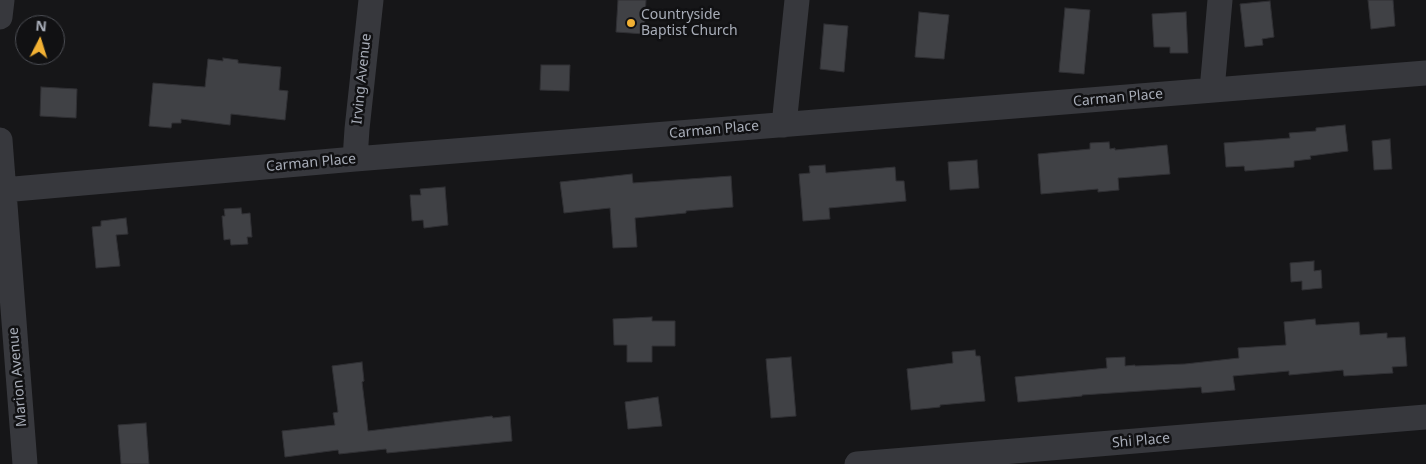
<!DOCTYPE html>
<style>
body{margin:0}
#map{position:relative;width:1426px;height:464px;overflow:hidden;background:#161618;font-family:"Noto Sans",sans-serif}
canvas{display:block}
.north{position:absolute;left:15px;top:15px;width:50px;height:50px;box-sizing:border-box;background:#111113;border:1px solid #4d4f55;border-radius:50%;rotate:5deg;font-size:14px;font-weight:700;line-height:20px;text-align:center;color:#a8adb8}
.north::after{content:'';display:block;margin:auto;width:18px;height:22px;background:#f2b134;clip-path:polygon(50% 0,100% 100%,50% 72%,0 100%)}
</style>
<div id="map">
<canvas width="1426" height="464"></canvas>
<div class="north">N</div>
</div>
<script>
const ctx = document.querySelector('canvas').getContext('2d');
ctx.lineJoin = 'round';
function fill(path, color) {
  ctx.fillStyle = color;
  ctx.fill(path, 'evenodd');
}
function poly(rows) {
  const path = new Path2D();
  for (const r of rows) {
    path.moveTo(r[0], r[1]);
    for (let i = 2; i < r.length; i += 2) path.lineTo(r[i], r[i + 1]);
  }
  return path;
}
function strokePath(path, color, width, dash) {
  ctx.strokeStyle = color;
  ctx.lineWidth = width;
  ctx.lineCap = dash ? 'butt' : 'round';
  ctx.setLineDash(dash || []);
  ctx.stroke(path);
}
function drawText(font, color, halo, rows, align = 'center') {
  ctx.font = font + ' "Noto Sans",sans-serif';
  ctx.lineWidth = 5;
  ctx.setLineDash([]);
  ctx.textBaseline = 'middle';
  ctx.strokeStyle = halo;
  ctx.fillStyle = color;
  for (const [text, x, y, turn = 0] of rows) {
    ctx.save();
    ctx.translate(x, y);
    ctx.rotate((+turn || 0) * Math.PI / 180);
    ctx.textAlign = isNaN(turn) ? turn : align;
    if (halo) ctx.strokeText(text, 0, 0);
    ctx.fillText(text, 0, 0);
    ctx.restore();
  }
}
const building = poly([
 [618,0,646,0,644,34,616,32,618,0],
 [1368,0,1393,0,1395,26,1371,29,1368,0],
 [1270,1,1274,37,1262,39,1263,45,1245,47,1240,4,1270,1],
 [1065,8,1090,10,1084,74,1059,72,1065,8],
 [919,12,949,15,944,59,915,57,919,12],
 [1186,12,1188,53,1170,53,1170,47,1154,47,1152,14,1186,12],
 [824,24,848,26,844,72,820,69,824,24],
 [223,58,238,60,238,63,281,67,279,90,288,91,285,120,231,114,230,125,181,119,181,123,172,123,171,128,149,126,153,83,205,87,208,59,223,61,223,58],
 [541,65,570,65,569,91,540,90,541,65],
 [41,87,77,89,76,118,40,116,41,87],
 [1345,125,1348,151,1310,156,1311,159,1294,161,1294,167,1245,171,1244,166,1226,167,1224,143,1290,138,1289,133,1316,131,1316,128,1345,125],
 [1390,139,1392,169,1374,170,1372,141,1390,139],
 [1109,142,1110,149,1115,148,1115,150,1167,145,1170,174,1118,178,1119,190,1098,192,1098,189,1041,194,1038,154,1090,149,1090,143,1109,142],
 [977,160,979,188,950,190,948,162,977,160],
 [825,165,826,173,895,167,896,181,904,181,906,201,829,208,830,219,803,221,799,174,810,173,809,166,825,165],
 [632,174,633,183,731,176,733,207,686,211,686,213,635,218,637,247,613,248,610,208,564,213,560,182,632,174],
 [445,187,448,225,424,228,423,220,412,221,410,195,421,195,420,189,445,187],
 [241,208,242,214,250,213,252,237,247,237,248,244,231,245,230,239,224,240,222,216,225,216,224,209,241,208],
 [126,218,128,234,116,235,120,266,96,268,92,227,101,226,101,221,126,218],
 [1314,261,1314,271,1321,270,1322,288,1302,290,1302,281,1291,282,1290,263,1314,261],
 [652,317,652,321,675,321,675,346,652,346,652,362,627,362,627,345,614,345,613,319,652,317],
 [1315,319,1316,325,1359,322,1360,335,1387,333,1387,338,1405,337,1407,366,1392,367,1393,373,1344,376,1343,370,1289,375,1289,371,1233,376,1235,390,1202,393,1201,387,1082,395,1082,396,1018,402,1015,377,1107,368,1106,358,1125,357,1125,366,1135,365,1135,366,1185,364,1239,358,1238,348,1286,345,1284,322,1315,319],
 [975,350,976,356,980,356,985,401,940,405,940,407,911,410,907,369,953,363,952,352,975,350],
 [791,357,796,416,771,418,766,359,791,357],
 [362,362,364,381,362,382,368,431,492,416,493,418,510,416,512,441,387,453,386,449,339,454,338,450,285,457,282,431,335,425,333,413,338,412,332,366,362,362],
 [658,397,662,426,628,429,625,402,658,397],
 [146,423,149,464,121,464,118,425,146,423]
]);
const street = poly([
 [0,17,2,0],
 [1212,90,1220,0],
 [784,125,797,0],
 [0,140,25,464],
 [355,159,357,129,371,0],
 [3,190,355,159,1426,73],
 [857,464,1426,417]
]);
const markers = [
 [631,23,5,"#f2b134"]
];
const poiNames = [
 ["Countryside",641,15],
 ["Baptist Church",641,31]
];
const streetNames = [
 ["Irving Avenue",362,79,-84],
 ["Carman Place",1118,98,-5],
 ["Carman Place",714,130,-5],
 ["Carman Place",311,163,-5],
 ["Marion Avenue",18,377,-95],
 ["Shi Place",1141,441,-5]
];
fill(building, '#404145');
strokePath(building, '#303034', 1);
strokePath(street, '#37383d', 25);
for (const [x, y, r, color] of markers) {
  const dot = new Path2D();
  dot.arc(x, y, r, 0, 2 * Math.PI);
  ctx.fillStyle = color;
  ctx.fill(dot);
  strokePath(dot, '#111113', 2);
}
drawText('14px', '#a8adb8', '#111113', poiNames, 'left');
drawText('14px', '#a8adb8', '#111113', streetNames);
</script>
